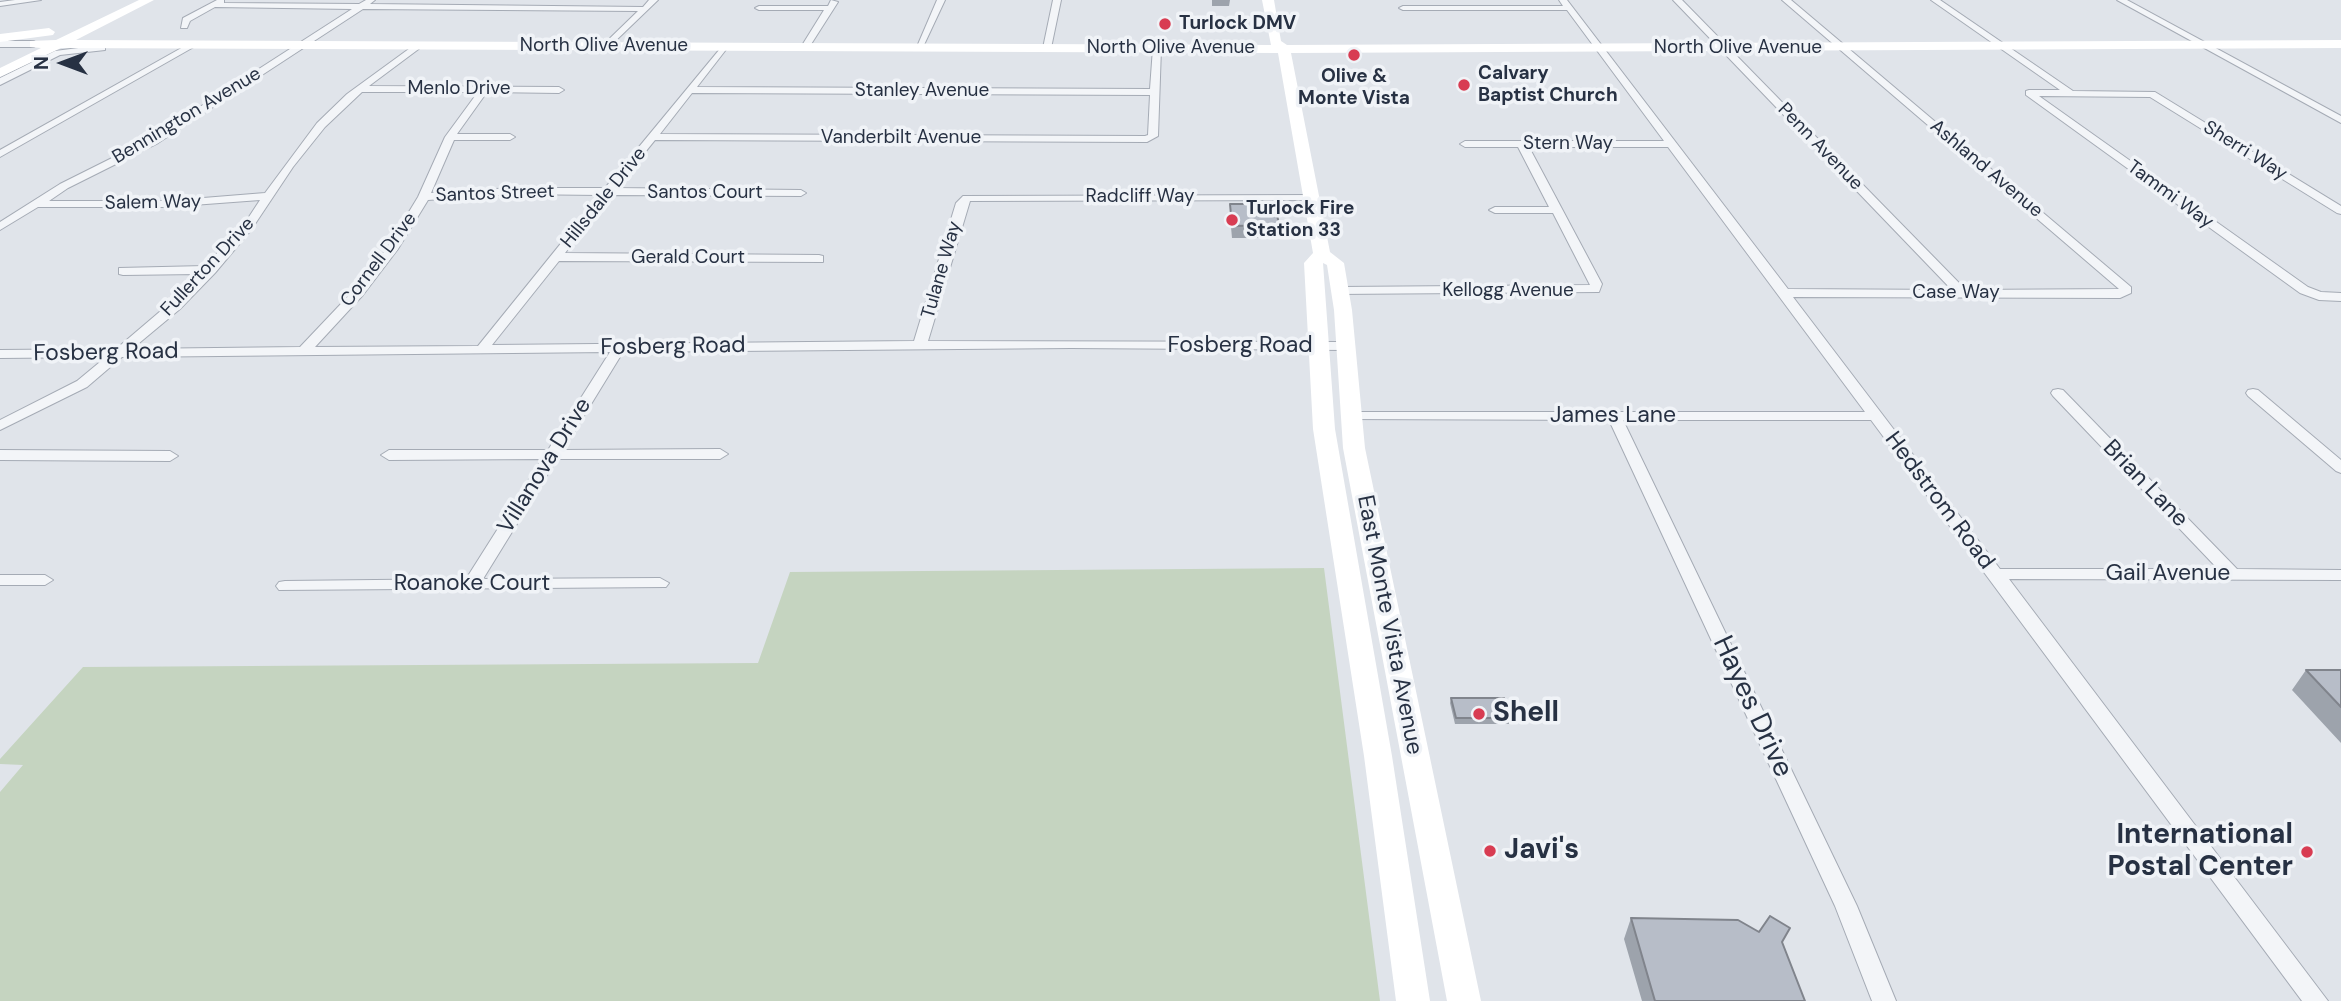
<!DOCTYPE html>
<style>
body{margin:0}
#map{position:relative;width:2341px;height:1001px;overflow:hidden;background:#e0e4ea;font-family:"DM Sans",sans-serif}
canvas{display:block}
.north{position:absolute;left:28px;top:28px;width:70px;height:70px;-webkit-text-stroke:5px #f0f3f7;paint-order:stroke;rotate:270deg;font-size:19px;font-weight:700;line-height:28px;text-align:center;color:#273143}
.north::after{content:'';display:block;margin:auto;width:24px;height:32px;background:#273143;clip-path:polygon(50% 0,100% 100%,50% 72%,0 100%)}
</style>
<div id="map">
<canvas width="2341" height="1001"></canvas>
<div class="north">N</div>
</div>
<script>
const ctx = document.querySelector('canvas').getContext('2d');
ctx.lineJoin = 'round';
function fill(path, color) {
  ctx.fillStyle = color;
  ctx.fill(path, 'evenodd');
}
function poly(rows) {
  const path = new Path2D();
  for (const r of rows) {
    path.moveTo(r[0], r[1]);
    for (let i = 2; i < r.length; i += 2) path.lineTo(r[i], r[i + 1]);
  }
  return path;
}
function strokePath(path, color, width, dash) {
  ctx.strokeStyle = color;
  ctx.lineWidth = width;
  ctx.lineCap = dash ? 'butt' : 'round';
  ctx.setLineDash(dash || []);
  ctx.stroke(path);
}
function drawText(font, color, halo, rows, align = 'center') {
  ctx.font = font + ' "DM Sans",sans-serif';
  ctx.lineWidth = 7;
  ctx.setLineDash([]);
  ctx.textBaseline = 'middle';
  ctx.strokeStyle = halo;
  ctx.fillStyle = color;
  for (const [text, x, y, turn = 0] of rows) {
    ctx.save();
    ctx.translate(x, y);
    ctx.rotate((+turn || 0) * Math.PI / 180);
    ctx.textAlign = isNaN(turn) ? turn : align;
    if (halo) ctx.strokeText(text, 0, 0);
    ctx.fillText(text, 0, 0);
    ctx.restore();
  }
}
const green = poly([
 [1324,568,1380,1001,0,1001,0,792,23,765,0,764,0,759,83,667,758,663,790,572]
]);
const street = poly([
 [15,0,41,0,0,6,0,2,15,0],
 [217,0,224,0,224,3,359,4,366,0,375,0,370,4,643,7,649,0,658,0,607,49,604,48,604,44,638,11,363,9,158,143,68,188,49,201,166,201,265,193,317,123,347,94,417,43,421,46,420,48,369,86,559,87,564,90,559,93,487,92,457,134,510,134,515,137,510,140,454,140,431,193,512,188,605,188,724,44,728,47,697,87,1150,89,1153,48,1157,45,1161,48,1158,136,1147,142,655,140,616,188,801,190,806,193,801,196,611,195,565,253,819,255,823,256,823,262,559,261,492,345,914,341,956,203,963,196,1312,195,1316,196,1316,200,970,201,928,341,1345,342,1352,346,1345,350,1071,348,623,352,563,450,720,449,728,454,720,459,557,459,483,579,660,578,669,583,666,587,279,590,276,586,279,582,285,581,466,579,542,459,389,460,381,455,389,450,548,450,610,352,122,357,87,387,0,430,0,420,77,381,106,357,0,358,0,350,116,349,170,303,198,274,123,275,119,274,119,268,205,266,243,226,260,200,166,207,38,207,0,230,0,222,60,184,150,139,352,9,215,7,190,21,187,28,181,28,183,18,217,0],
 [362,92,478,92,445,137,418,197,387,248,355,289,300,347,132,349,180,309,215,273,251,230,293,167,325,127,362,92],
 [692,93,1150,95,1148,135,1145,136,660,134,692,93],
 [512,194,600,195,478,346,315,347,363,295,398,249,428,200,512,194],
 [831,0,838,2,808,49,805,50,801,47,824,10,759,10,755,8,759,6,828,6,831,0],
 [937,0,945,0,923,47,916,49,937,0],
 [1053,0,1061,0,1051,48,1047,51,1043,48,1053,0],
 [1559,0,1567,0,1788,289,1952,290,1673,0,1682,0,1966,290,2119,289,1782,0,1791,0,2131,287,2131,293,2120,298,1793,297,2000,569,2218,569,2053,396,2051,393,2053,390,2058,389,2063,390,2237,569,2341,570,2341,580,2009,579,2328,1001,2302,1001,1871,420,1623,420,1857,906,1896,1001,1872,1001,1835,906,1609,420,1345,419,1343,416,1350,412,1865,412,1668,147,1529,147,1602,284,1599,292,1336,294,1336,288,1340,287,1590,285,1553,213,1495,213,1489,210,1495,207,1549,207,1518,147,1465,147,1460,144,1465,141,1664,141,1567,10,1403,10,1399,8,1403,6,1563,6,1559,0],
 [1931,0,1940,0,2073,91,2155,92,2341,206,2341,214,2337,213,2150,97,2039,96,2308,287,2321,292,2341,293,2341,301,2319,300,2300,293,2026,95,2026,91,2029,90,2060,90,1931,0],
 [2117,0,2127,0,2341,116,2341,123,2117,0],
 [0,41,34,41,38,44,34,47,0,47,0,41],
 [192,42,199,44,0,157,0,150,192,42],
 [102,45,105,46,105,50,60,55,0,85,0,78,55,51,102,45],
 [2253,389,2258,390,2341,460,2341,473,2336,471,2248,396,2246,393,2248,390,2253,389],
 [0,450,170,451,178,456,170,461,0,460,0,450],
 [0,575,45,575,53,580,45,585,0,585,0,575]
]);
const secondary = poly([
 [139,0,154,0,76,40,1271,45,1262,0,1274,0,1281,41,1287,45,2341,40,2341,48,1291,53,1330,252,1344,263,1352,310,1365,448,1481,1001,1447,1001,1343,448,1334,310,1327,265,1323,263,1335,429,1392,756,1430,1001,1396,1001,1364,756,1313,429,1304,263,1313,253,1278,53,61,48,0,77,0,68,41,48,30,47,30,41,56,40,139,0],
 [49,28,55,32,53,35,0,42,0,34,49,28]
]);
const wall = poly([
 [1212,0,1230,0,1229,6,1212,6],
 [1230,204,1279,225,1278,238,1232,238,1230,216],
 [2306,670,2341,670,2341,743,2292,690],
 [1451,698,1510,718,1509,724,1455,724,1450,703],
 [1631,918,1759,932,1783,946,1805,1001,1642,1001,1624,939]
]);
const building = poly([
 [1230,204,1275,204,1279,225,1232,226,1230,204],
 [2306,670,2341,670,2341,707,2306,670],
 [1451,698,1504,698,1510,718,1456,718,1451,698],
 [1770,916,1790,928,1782,942,1805,1001,1655,1001,1631,918,1738,920,1759,932,1770,916]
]);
const markers = [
 [1165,24,7,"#d83c52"],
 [1354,55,7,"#d83c52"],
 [1464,85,7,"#d83c52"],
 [1232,220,7,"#d83c52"],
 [1479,714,7,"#d83c52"],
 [1490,851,7,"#d83c52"],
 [2307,852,7,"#d83c52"]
];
const farPoinames = [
 ["Turlock DMV",1179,24],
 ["Calvary",1478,74],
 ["Baptist Church",1478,96],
 ["Olive &",1354,77,"center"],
 ["Monte Vista",1354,99,"center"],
 ["Turlock Fire",1246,209],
 ["Station 33",1246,231]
];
const farStreetnames = [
 ["North Olive Avenue",604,46],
 ["North Olive Avenue",1171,48],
 ["North Olive Avenue",1738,48],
 ["Menlo Drive",459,89],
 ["Stanley Avenue",922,91],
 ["Bennington Avenue",187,116,-31],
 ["Vanderbilt Avenue",901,138],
 ["Stern Way",1568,144],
 ["Penn Avenue",1820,147,46],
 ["Sherri Way",2245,151,32],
 ["Ashland Avenue",1986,169,40],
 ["Santos Court",705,193],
 ["Santos Street",495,194,-2],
 ["Tammi Way",2170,195,36],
 ["Radcliff Way",1140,197],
 ["Hillsdale Drive",604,198,-51],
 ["Salem Way",153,203,-1],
 ["Gerald Court",688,258],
 ["Cornell Drive",379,260,-53],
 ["Fullerton Drive",208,267,-47],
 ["Tulane Way",942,270,-74],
 ["Kellogg Avenue",1508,291],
 ["Case Way",1956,293]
];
const streetNames = [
 ["Fosberg Road",1240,346],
 ["Fosberg Road",673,347,-1],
 ["Fosberg Road",106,353,-1],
 ["James Lane",1613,416],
 ["Villanova Drive",545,466,-58],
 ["Brian Lane",2145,484,46],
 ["Hedstrom Road",1939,501,53],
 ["Gail Avenue",2168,574],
 ["Roanoke Court",472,584],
 ["East Monte Vista Avenue",1389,625,79]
];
const nearStreetnames = [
 ["Hayes Drive",1752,707,65]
];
const nearPoinames = [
 ["Shell",1493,714],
 ["International",2293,836,"right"],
 ["Postal Center",2293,868,"right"],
 ["Javi's",1504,851]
];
fill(green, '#c5d4c0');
strokePath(street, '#a5abb5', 2);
fill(street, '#f3f5f8');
fill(secondary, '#fff');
fill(wall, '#9da3ac');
fill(building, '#b7bdc8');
strokePath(building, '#80848c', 2);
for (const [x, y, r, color] of markers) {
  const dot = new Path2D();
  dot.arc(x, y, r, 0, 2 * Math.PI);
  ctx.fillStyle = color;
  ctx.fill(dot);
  strokePath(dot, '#f0f3f7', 2.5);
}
drawText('bold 19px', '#273143', '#f0f3f7', farPoinames, 'left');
drawText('19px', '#273143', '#f0f3f7', farStreetnames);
drawText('23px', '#273143', '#f0f3f7', streetNames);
drawText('28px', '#273143', '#f0f3f7', nearStreetnames);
drawText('bold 28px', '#273143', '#f0f3f7', nearPoinames, 'left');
</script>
